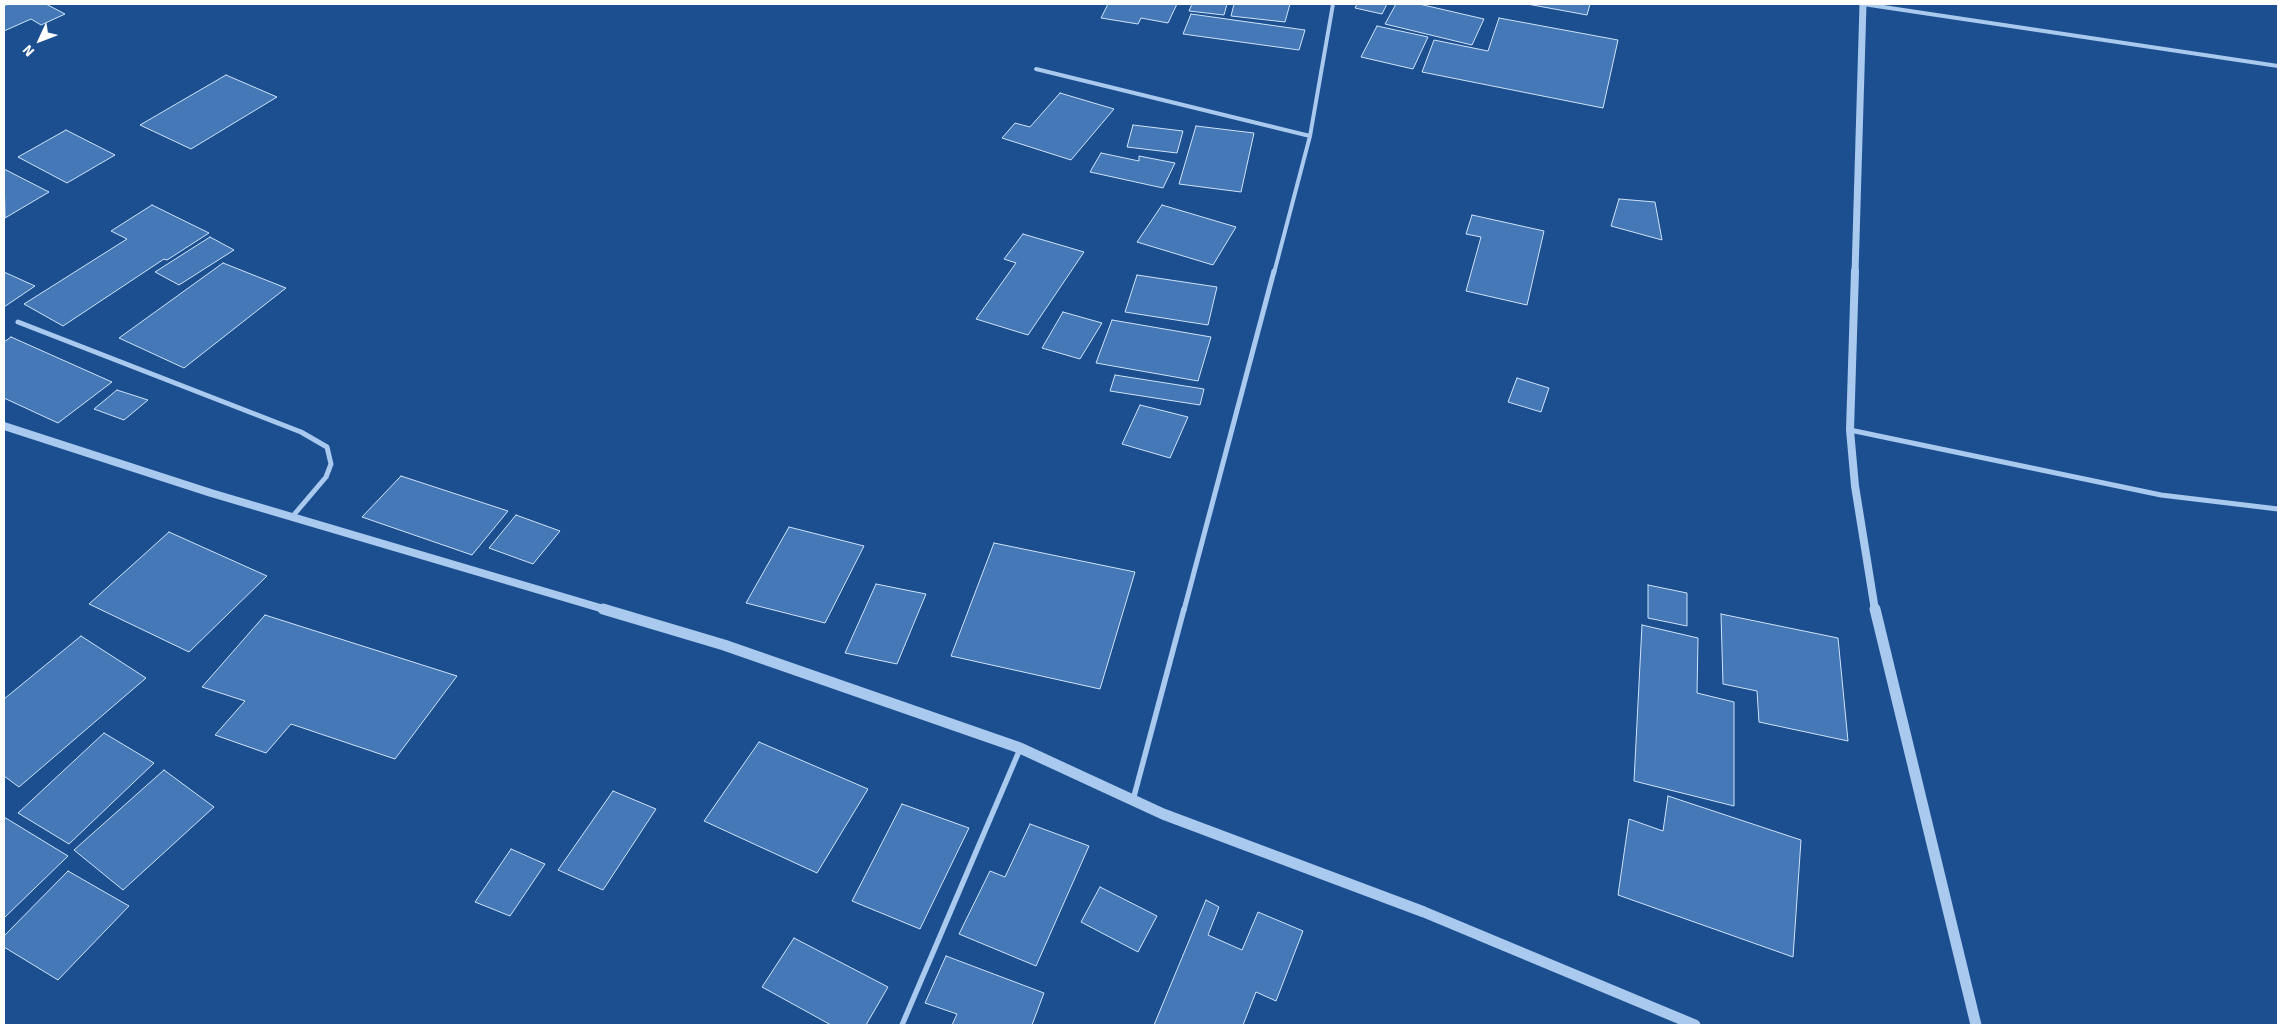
<!DOCTYPE html>
<style>
body{margin:0}
#map{position:relative;width:2282px;height:1029px;overflow:hidden;background:#1b4f8f;font-family:Signika,sans-serif}
canvas{display:block}
.frame{position:absolute;inset:0;border:5px solid #fff;pointer-events:none}
.north{position:absolute;left:15px;top:15px;width:50px;height:50px;-webkit-text-stroke:4px #1b4f8f;paint-order:stroke;rotate:227deg;font-size:14px;font-weight:700;line-height:20px;text-align:center;color:#fff}
.north::after{content:'';display:block;margin:auto;width:18px;height:22px;background:#fff;clip-path:polygon(50% 0,100% 100%,50% 72%,0 100%)}
</style>
<div id="map">
<canvas width="2282" height="1029"></canvas>
<div class="frame"></div>
<div class="north">N</div>
</div>
<script>
const ctx = document.querySelector('canvas').getContext('2d');
ctx.lineJoin = 'round';
function fill(path, color) {
  ctx.fillStyle = color;
  ctx.fill(path, 'evenodd');
}
function poly(rows) {
  const path = new Path2D();
  for (const r of rows) {
    path.moveTo(r[0], r[1]);
    for (let i = 2; i < r.length; i += 2) path.lineTo(r[i], r[i + 1]);
  }
  return path;
}
function strokePath(path, color, width, dash) {
  ctx.strokeStyle = color;
  ctx.lineWidth = width;
  ctx.lineCap = dash ? 'butt' : 'round';
  ctx.setLineDash(dash || []);
  ctx.stroke(path);
}
const building = poly([
 [8,4,46,4,65,14,41,25,31,19,4,31,4,6,8,4],
 [1108,4,1177,4,1168,23,1141,18,1138,24,1101,18,1108,4],
 [1192,4,1227,4,1224,15,1189,11,1192,4],
 [1234,4,1290,4,1285,22,1231,16,1234,4],
 [1357,4,1387,4,1382,14,1355,8,1357,4],
 [1396,4,1419,4,1484,19,1472,45,1385,24,1396,4],
 [1527,4,1590,4,1587,15,1527,4],
 [1191,14,1305,30,1299,50,1183,34,1191,14],
 [1499,18,1618,40,1603,108,1422,72,1434,40,1488,51,1499,18],
 [1377,26,1428,37,1413,69,1361,57,1377,26],
 [226,75,277,97,191,149,140,125,226,75],
 [1060,93,1114,109,1071,160,1002,138,1015,123,1030,127,1060,93],
 [1133,125,1183,131,1177,153,1127,147,1133,125],
 [1196,126,1254,133,1241,192,1179,184,1196,126],
 [66,130,115,155,67,183,18,157,66,130],
 [1101,153,1139,161,1139,156,1175,163,1163,188,1090,172,1101,153],
 [4,169,49,192,5,218,4,169],
 [1619,199,1655,202,1662,240,1611,226,1619,199],
 [152,205,209,233,167,260,164,259,63,326,24,304,127,239,111,231,152,205],
 [1162,205,1236,227,1213,265,1137,242,1162,205],
 [1472,215,1544,231,1527,305,1466,291,1481,237,1466,234,1472,215],
 [1023,234,1084,252,1028,335,976,319,1016,263,1004,259,1023,234],
 [210,237,234,250,179,285,155,272,210,237],
 [223,263,286,288,184,368,119,338,223,263],
 [4,272,35,286,4,307,4,272],
 [1137,275,1217,287,1208,325,1125,312,1137,275],
 [1063,312,1102,323,1080,359,1042,348,1063,312],
 [1112,320,1211,337,1198,381,1096,363,1112,320],
 [11,337,112,382,58,423,4,398,4,342,11,337],
 [1115,375,1204,389,1200,405,1110,391,1115,375],
 [1517,378,1549,388,1541,412,1508,402,1517,378],
 [117,390,148,400,124,420,94,409,117,390],
 [1140,405,1188,417,1170,458,1122,444,1140,405],
 [401,476,508,511,472,555,362,517,401,476],
 [516,515,560,531,533,564,489,548,516,515],
 [789,527,864,546,825,623,746,603,789,527],
 [169,532,267,576,189,652,89,604,169,532],
 [994,543,1135,572,1100,689,951,656,994,543],
 [876,584,926,594,897,664,845,653,876,584],
 [1648,585,1687,593,1687,626,1648,618,1648,585],
 [1721,614,1838,638,1848,741,1759,722,1757,691,1723,684,1721,614],
 [265,615,457,676,395,759,291,724,266,753,215,735,245,701,202,687,265,615],
 [1642,625,1698,638,1697,693,1734,702,1734,806,1634,781,1642,625],
 [81,636,146,678,19,787,4,776,4,699,81,636],
 [104,733,154,763,69,844,18,813,104,733],
 [759,742,868,789,817,873,704,821,759,742],
 [164,770,214,807,123,890,74,850,164,770],
 [613,791,656,809,603,890,558,870,613,791],
 [1668,796,1801,840,1793,957,1618,895,1629,819,1663,831,1668,796],
 [902,804,969,828,920,929,852,901,902,804],
 [4,817,68,856,4,918,4,817],
 [1030,824,1089,846,1036,966,959,934,990,871,1005,877,1030,824],
 [511,849,545,864,510,916,475,902,511,849],
 [68,871,129,906,58,980,4,947,4,936,68,871],
 [1100,887,1157,916,1138,952,1081,922,1100,887],
 [1206,900,1219,907,1208,935,1242,950,1258,912,1303,931,1276,1001,1256,992,1243,1025,1154,1025,1206,900],
 [794,938,888,987,866,1025,831,1025,762,987,794,938],
 [946,956,1044,993,1032,1025,952,1025,957,1014,925,1003,946,956]
]);
const minorFar2 = poly([
 [1863,4,2278,66],
 [1036,69,1310,136],
 [1274,273,1310,136,1333,4]
]);
const minorFar1 = poly([
 [18,322,301,432,327,447,331,464,326,477,292,517],
 [1850,430,2161,495,2278,509],
 [1184,610,1274,271]
]);
const minor = poly([
 [1133,800,1184,609],
 [902,1025,1020,749]
]);
const tertiaryFar2 = poly([
 [1855,273,1863,4]
]);
const tertiaryFar1 = poly([
 [1855,271,1850,430,1855,486,1875,610],
 [4,426,211,493,607,610]
]);
const tertiary = poly([
 [603,609,724,645,1020,748,1163,814,1424,912,1695,1025],
 [1875,609,1976,1025]
]);
fill(building, '#4478b7');
strokePath(building, '#cfe3fa', 1);
strokePath(minorFar2, '#a9c9ee', 4);
strokePath(minorFar1, '#a9c9ee', 5);
strokePath(minor, '#a9c9ee', 5.5);
strokePath(tertiaryFar2, '#a9c9ee', 7);
strokePath(tertiaryFar1, '#a9c9ee', 8);
strokePath(tertiary, '#a9c9ee', 11);
</script>
